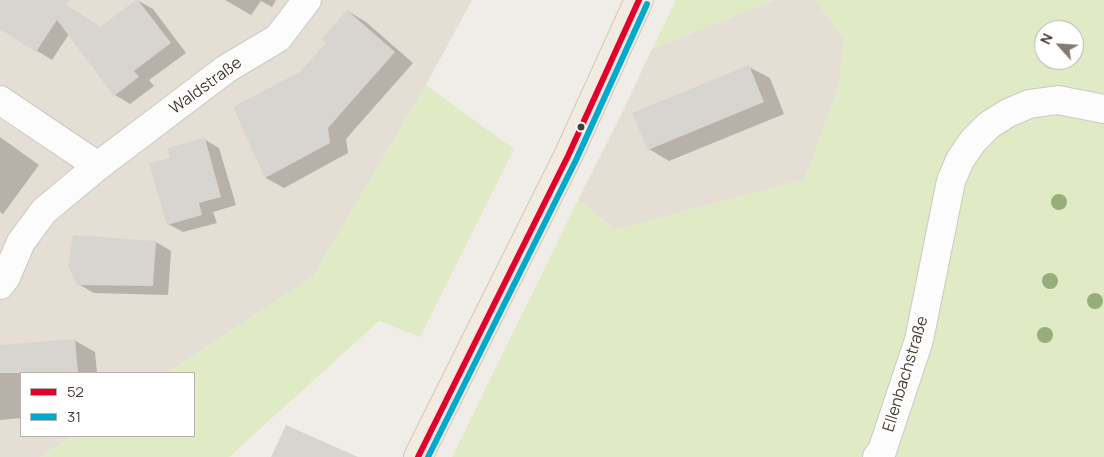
<!DOCTYPE html>
<meta charset="utf-8">
<style>
body{margin:0}
#map{position:relative;width:1104px;height:457px;overflow:hidden;background:#f0ede8;font-family:Manrope,sans-serif}
canvas{display:block}
.legend{position:absolute;left:20px;top:372px;width:175px;height:65px;box-sizing:border-box;background:#fff;border:1px solid #b5b2ae;margin:0;padding:6px 9px;list-style:none;font-size:15px;color:#463e34}
.legend li{display:flex;align-items:center;gap:10px;height:25px}
.legend b{width:25px;border:1px solid #b5b2ae}
.north{position:absolute;left:1034px;top:20px;width:50px;height:50px;box-sizing:border-box;background:#fff;border:1px solid #b5b2ae;border-radius:50%;rotate:296deg;font-size:14px;font-weight:700;line-height:20px;text-align:center;color:#463e34}
.north::after{content:'';display:block;margin:auto;width:18px;height:22px;background:#827b73;clip-path:polygon(50% 0,100% 100%,50% 72%,0 100%)}
</style>
<div id="map">
<canvas width="1104" height="457"></canvas>
<ul class="legend">
<li><b style="height:6px;background:#e4002b"></b>52</li>
<li><b style="height:6px;background:#00a9ce"></b>31</li>
</ul>
<div class="north">N</div>
</div>
<script>
const ctx = document.querySelector('canvas').getContext('2d');
ctx.lineJoin = 'round';
function fill(path, color) {
  ctx.fillStyle = color;
  ctx.fill(path, 'evenodd');
}
function poly(rows) {
  const path = new Path2D();
  for (const r of rows) {
    path.moveTo(r[0], r[1]);
    for (let i = 2; i < r.length; i += 2) path.lineTo(r[i], r[i + 1]);
  }
  return path;
}
function strokePath(path, color, width, dash) {
  ctx.strokeStyle = color;
  ctx.lineWidth = width;
  ctx.lineCap = dash ? 'butt' : 'round';
  ctx.setLineDash(dash || []);
  ctx.stroke(path);
}
function drawText(font, color, halo, rows, align = 'center') {
  ctx.font = font + ' Manrope,sans-serif';
  ctx.lineWidth = 4;
  ctx.setLineDash([]);
  ctx.textBaseline = 'middle';
  ctx.strokeStyle = halo;
  ctx.fillStyle = color;
  for (const [text, x, y, turn = 0] of rows) {
    ctx.save();
    ctx.translate(x, y);
    ctx.rotate((+turn || 0) * Math.PI / 180);
    ctx.textAlign = isNaN(turn) ? turn : align;
    if (halo) ctx.strokeText(text, 0, 0);
    ctx.fillText(text, 0, 0);
    ctx.restore();
  }
}
const residential = poly([
 [0,0,472,0,426,85,313,277,166,373,21,373,21,436,72,436,40,457,0,457],
 [774,0,816,0,844,39,839,86,805,179,615,230,578,200,623,111,652,49]
]);
const green = poly([
 [676,0,774,0,652,49],
 [816,0,1104,0,1104,457,452,457,578,200,615,230,805,179,839,86,844,39],
 [1044,30,1074,30,1074,60,1044,60],
 [426,85,514,149,420,337,379,321,229,457,40,457,72,436,194,436,194,373,166,373,313,276]
]);
const shadow = poly([
 [0,0,58,0,101,28,137,0,153,9,186,53,149,80,154,86,130,104,115,95,69,34,52,60,0,28],
 [225,0,276,0,272,7,261,1,251,15],
 [348,11,366,22,413,63,346,139,348,153,284,188,266,178,235,108,301,73,327,42],
 [749,67,770,78,784,114,669,161,649,149],
 [0,137,39,165,3,214,0,212],
 [204,139,219,148,236,205,213,212,217,223,183,232,168,224,171,158],
 [156,242,171,251,168,295,94,293,78,284],
 [74,340,95,352,97,373,21,373,21,418,0,420,0,346]
]);
const building = poly([
 [0,0,70,0,66,5,100,27,136,0,138,0,171,43,134,71,139,77,114,96,57,20,36,52,0,29],
 [347,10,395,52,328,128,330,143,265,178,233,107,300,72,326,43,322,39],
 [749,65,764,102,648,150,632,113],
 [205,138,221,197,199,203,202,215,167,225,149,163,170,158,167,148],
 [73,235,156,241,153,286,77,285,68,265],
 [75,339,78,373,0,373,0,345],
 [286,425,358,457,271,457]
]);
const minor = poly([
 [0,100,98,166],
 [0,285,6,277,21,242,44,211,98,166,226,69,278,38,307,0],
 [877,457,882,451,919,340,951,181,960,160,973,141,989,125,1008,113,1029,104,1058,100,1104,109]
]);
const major = poly([
 [418,457,568,156,639,0]
]);
const bus1 = poly([
 [418,457,568,156,639,0]
]);
const bus2 = poly([
 [428,457,576,160,647,4]
]);
const trees = [
 [1059,202],
 [1050,281],
 [1095,301],
 [1045,335]
];
const markers = [
 [581,127,4.5,"#463e34"]
];
const streetNames = [
 ["Waldstraße",206,86,-36],
 ["Ellenbachstraße",906,374,-73]
];
fill(residential, '#e5ded5');
fill(green, '#e0ebc6');
fill(shadow, '#0003');
fill(building, '#d8d4cf');
strokePath(minor, '#ccc9c4', 30);
strokePath(major, '#d3c8b4', 30);
strokePath(minor, '#fdfcfc', 28);
strokePath(major, '#f1ebe2', 28);
strokePath(bus1, '#e4002b', 6);
strokePath(bus2, '#00a9ce', 6);
ctx.fillStyle = '#96ae7c';
for (const [x, y] of trees) {
  ctx.beginPath();
  ctx.arc(x, y, 8, 0, 2 * Math.PI);
  ctx.fill();
}
for (const [x, y, r, color] of markers) {
  const dot = new Path2D();
  dot.arc(x, y, r, 0, 2 * Math.PI);
  ctx.fillStyle = color;
  ctx.fill(dot);
  strokePath(dot, '#fff', 2);
}
drawText('16px', '#463e34', '#fff', streetNames);
</script>
